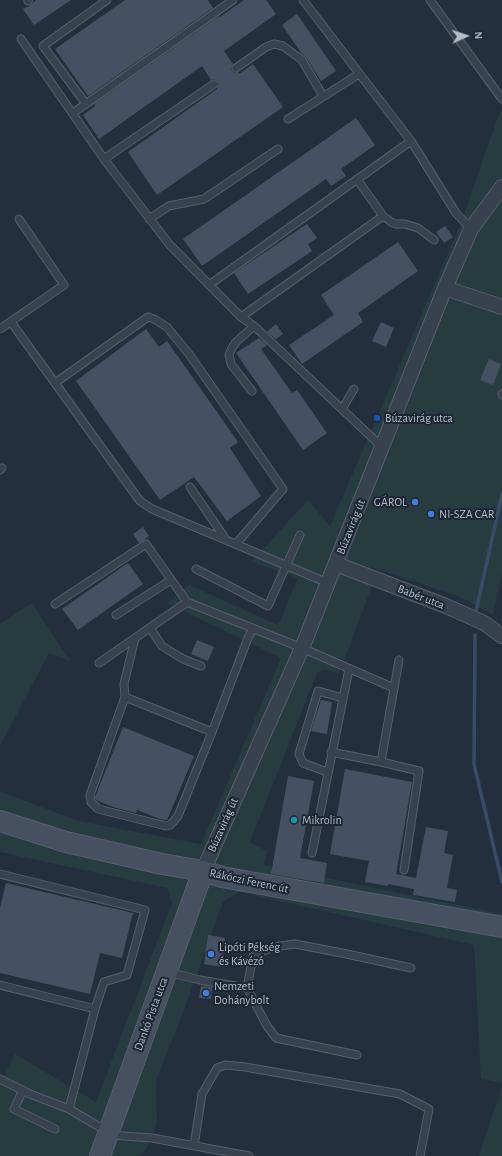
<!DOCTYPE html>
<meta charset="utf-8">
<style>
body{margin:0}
#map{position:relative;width:502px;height:1156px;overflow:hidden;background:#242f3e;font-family:"Alegreya Sans",sans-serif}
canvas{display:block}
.north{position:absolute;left:446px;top:16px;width:40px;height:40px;-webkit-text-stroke:3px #1d2633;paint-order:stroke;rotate:87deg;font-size:11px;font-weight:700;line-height:16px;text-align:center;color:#b4bcc9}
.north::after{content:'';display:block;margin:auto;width:14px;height:18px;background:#b4bcc9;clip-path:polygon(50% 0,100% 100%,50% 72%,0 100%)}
</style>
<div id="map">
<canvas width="502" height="1156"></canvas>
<div class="north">N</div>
</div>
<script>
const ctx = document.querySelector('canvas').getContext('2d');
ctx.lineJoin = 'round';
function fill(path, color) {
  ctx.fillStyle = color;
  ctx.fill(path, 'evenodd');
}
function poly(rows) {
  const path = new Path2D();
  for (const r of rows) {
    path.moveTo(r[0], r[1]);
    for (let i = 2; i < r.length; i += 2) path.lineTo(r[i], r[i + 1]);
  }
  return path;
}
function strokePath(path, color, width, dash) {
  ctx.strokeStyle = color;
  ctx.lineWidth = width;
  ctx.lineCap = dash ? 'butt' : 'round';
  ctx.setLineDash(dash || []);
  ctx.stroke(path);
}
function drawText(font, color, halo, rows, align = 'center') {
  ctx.font = font + ' "Alegreya Sans",sans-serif';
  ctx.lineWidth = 4;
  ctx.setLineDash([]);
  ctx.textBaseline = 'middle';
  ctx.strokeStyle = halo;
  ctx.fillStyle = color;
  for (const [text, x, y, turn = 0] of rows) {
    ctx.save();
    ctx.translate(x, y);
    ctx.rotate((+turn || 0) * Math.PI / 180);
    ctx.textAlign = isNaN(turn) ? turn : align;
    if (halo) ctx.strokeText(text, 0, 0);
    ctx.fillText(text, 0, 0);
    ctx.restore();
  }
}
const green = poly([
 [502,110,502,574,493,615,462,598,371,567,372,586,339,674,324,669,317,673,250,842,267,851,263,865,502,914,502,1083,481,1079,474,945,240,892,223,902,180,1021,157,1077,156,1091,157,1124,146,1150,138,1156,0,1156,0,1084,15,1054,96,1102,172,903,167,888,0,852,0,791,78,821,201,844,281,658,167,603,189,585,278,625,298,578,251,562,308,500,330,526,461,223,498,117],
 [32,603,70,661,49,653,0,746,0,624],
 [502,1086,502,1156,479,1156]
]);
const stream = poly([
 [476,611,502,494],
 [475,635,474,764,502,882]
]);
const building = poly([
 [36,0,71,0,34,25,23,9,31,5],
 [125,0,208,0,213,8,88,96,55,49],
 [244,0,266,0,276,14,224,51,233,64,231,69,234,73,238,72,239,74,253,64,283,107,157,195,128,152,217,89,219,84,218,81,214,79,211,80,202,66,99,139,83,115,95,106,94,104,219,16,220,17],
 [297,14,336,71,321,81,306,57,302,54,282,25],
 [356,118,375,145,341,169,346,176,331,186,326,179,202,266,183,239],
 [307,224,317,238,308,244,312,251,248,294,234,273],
 [445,226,453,237,444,243,436,232],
 [398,242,418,271,358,313,363,322,302,364,289,345,334,315,321,295],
 [381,322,394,328,386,347,372,341],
 [276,324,283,334,276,339,267,332],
 [146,329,159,347,167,341,238,442,230,448,261,496,227,521,194,477,160,500,76,381],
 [259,338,267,345,261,349,292,393,297,390,327,433,303,450,236,353],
 [489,359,501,364,493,385,480,380],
 [143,527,149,536,139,543,133,534],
 [128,563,143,584,78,630,62,609],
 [197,640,214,647,208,661,191,654],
 [321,700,332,702,327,734,311,731],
 [123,727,194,756,167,820,160,819,137,810,136,813,116,808,96,800,95,797],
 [345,769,412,782,396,874,416,878,426,827,448,831,444,853,453,855,447,888,457,890,455,902,413,895,414,889,388,884,388,886,365,882,369,861,330,854],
 [288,776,314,781,300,858,327,863,324,883,271,874],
 [6,883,133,913,122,958,100,953,90,994,0,973,0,908],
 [208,935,225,938,222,967,204,964],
 [201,986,212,987,211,999,199,998]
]);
const lane = poly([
 [303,0,411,141,456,213,471,229],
 [430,0,502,99],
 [28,1,29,0],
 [21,39,104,159,169,244,241,317,254,326,382,447],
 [236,68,266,47,274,44,283,46,302,60,323,96],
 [86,104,43,46,107,0],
 [73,113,233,0],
 [288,119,359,74],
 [104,159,214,84],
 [357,179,383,216,391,222,395,224,405,224,418,228,434,240],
 [149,219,169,206,204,199,278,149],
 [209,285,411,141],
 [241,317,383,216],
 [11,322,140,501,152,509,328,583],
 [0,329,64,285,19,219],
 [55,383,148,317,154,319,167,327,189,354,283,489,236,544],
 [252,391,231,364,229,355,232,348,236,342,254,326],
 [502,395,502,394],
 [342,409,354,389],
 [0,470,2,468],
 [190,487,225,538],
 [196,569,268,606,300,535],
 [55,604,146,544,187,602,302,648,394,688],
 [116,615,171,580],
 [150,628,162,646,183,659,201,666],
 [99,663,187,602],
 [125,697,124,684,135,638],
 [212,732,125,697,90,795,91,802,98,809,166,826,170,825,173,822,178,816,212,732,248,638,253,628],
 [331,752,381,762,419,771,404,870],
 [381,762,399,660],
 [327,772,303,763,299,754,318,691,343,698],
 [312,853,349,669],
 [0,874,145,910,127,975,104,982,95,1009,69,1109],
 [168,972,200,980,247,988,253,956,273,947,295,944,342,953,411,968],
 [0,985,95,1009],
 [247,988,267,1026,276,1038,357,1055],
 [0,1079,30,1094,69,1109,103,1129,109,1135,152,1138,249,1156],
 [23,1090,14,1109,55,1129],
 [194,1146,202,1094,217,1068,225,1065,245,1067,400,1094,429,1109,420,1156]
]);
const street = poly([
 [445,288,502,307],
 [336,564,446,606,484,623,502,636],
 [203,871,302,648,445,288,471,229,502,187]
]);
const secondary = poly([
 [0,821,66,842,162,864,203,871,222,877,502,927],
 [100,1156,203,871]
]);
const markers = [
 [377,418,4,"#1a4fb4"],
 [415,502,4,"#3f7fe0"],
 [431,514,4,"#3f7fe0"],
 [294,820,4,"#0f9aa8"],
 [211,954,4,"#3f7fe0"],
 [206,993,4,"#3f7fe0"]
];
const poiNames = [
 ["Búzavirág utca",385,418],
 ["GÁROL",407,502,"right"],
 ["NI-SZA CAR",439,514],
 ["Mikrolin",302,820],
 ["Lipóti Pékség",219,947],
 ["és Kávézó",219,961],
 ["Nemzeti",214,986],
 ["Dohánybolt",214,1000]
];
const streetNames = [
 ["Búzavirág út",351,527,-68],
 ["Babér utca",421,597,21],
 ["Búzavirág út",223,825,-66],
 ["Rákóczi Ferenc út",249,881,12],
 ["Dankó Pista utca",151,1014,-70]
];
fill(green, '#263c3f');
strokePath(stream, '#394c67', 3.5);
fill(building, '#455162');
strokePath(lane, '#565f6c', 9);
strokePath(street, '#565f6c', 16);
strokePath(secondary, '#565f6c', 22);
strokePath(lane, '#38414e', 7);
strokePath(street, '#38414e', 14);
strokePath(secondary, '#465061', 20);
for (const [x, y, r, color] of markers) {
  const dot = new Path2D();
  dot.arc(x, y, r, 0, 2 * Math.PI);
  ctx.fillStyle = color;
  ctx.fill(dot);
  strokePath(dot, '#1d2633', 1.5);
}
drawText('12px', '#b4bcc9', '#1d2633', poiNames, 'left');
drawText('12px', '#b4bcc9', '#1d2633', streetNames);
</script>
